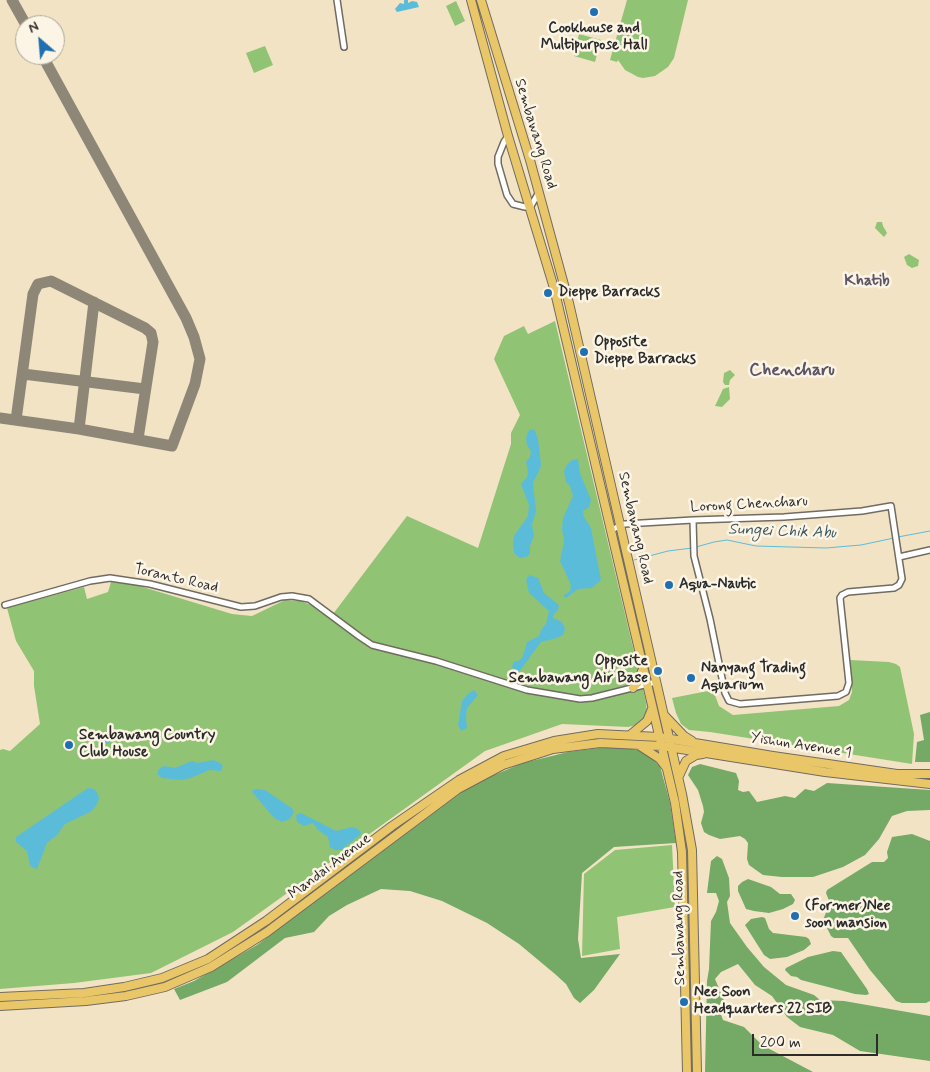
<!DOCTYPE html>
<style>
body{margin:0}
#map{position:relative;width:930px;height:1072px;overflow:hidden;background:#f2e3c5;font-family:Mynerve,sans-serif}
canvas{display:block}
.north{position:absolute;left:15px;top:15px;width:50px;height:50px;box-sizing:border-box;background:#fcf5e5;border:1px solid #a8a49b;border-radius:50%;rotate:333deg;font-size:14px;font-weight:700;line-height:20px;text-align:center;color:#2b2b2b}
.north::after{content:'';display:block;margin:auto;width:18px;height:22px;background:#1f6fb2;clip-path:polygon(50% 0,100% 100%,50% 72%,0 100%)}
.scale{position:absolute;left:752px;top:1034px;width:126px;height:22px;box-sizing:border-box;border:2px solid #2b2b2b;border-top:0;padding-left:6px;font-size:15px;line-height:18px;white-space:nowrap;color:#2b2b2b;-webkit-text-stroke:4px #fcf5e5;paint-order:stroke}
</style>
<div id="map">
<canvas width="930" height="1072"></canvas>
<div class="north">N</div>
<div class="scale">200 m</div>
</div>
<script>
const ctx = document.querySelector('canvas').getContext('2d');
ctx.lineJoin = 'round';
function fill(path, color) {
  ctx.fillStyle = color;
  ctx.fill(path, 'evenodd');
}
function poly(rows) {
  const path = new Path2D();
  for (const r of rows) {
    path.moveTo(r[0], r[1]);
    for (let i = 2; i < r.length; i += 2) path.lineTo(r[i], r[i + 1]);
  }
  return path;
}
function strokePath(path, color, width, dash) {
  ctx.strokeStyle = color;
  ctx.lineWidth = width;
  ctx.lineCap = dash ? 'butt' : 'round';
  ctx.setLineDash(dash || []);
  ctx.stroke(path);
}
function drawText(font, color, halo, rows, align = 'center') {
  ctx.font = font + ' Mynerve,sans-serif';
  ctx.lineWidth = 5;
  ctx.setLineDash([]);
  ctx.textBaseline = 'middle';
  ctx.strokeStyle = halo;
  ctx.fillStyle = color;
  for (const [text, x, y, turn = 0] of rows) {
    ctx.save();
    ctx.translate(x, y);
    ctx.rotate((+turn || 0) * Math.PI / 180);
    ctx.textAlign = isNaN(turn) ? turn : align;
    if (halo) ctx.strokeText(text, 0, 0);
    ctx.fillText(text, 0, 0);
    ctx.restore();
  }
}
const green = poly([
 [627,0,688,0,674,58,668,67,655,76,643,78,638,77,625,70,618,60,617,62,610,60],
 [456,1,465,21,455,26,446,6],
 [579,34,601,40,595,62,574,56],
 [265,46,273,65,254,73,246,53],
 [877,222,882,222,883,226,887,233,884,237,875,228],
 [909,254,919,260,918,266,912,268,907,265,904,257],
 [555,321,646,702,647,712,644,719,637,725,628,727,562,724,485,751,233,932,151,973,74,983,0,989,0,750,3,749,10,751,40,724,34,686,34,671,16,641,7,608,84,587,87,599,108,592,111,582,133,584,232,614,252,616,285,600,301,601,333,614,407,516,478,548,511,444,511,433,520,415,494,359,504,336,524,326,528,334],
 [730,370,735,375,730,380,729,385,725,385,723,382,724,373],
 [729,387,730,399,722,407,715,406,723,389],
 [850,660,889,662,896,664,900,667,914,734,912,764,710,732,689,730,681,724,676,713,672,698,713,690,719,706,733,715,839,706,849,700,852,692],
 [672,845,675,907,617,917,620,949,582,956,584,874,615,850]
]);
const forest = poly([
 [930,712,930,762,915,762,917,742,924,740,920,715],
 [599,748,627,748,643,751,660,766,670,803,676,843,614,847,582,873,578,939,581,958,620,954,594,990,580,1003,574,998,566,984,555,974,519,944,487,923,442,901,410,891,381,889,347,905,329,916,314,932,285,938,227,982,180,1000,174,989,194,981,257,945,462,792,487,778,523,763,568,752],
 [700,764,736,773,739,781,738,790,743,792,749,791,757,802,785,796,795,798,805,789,814,791,827,783,930,790,930,810,907,811,892,816,879,839,865,855,843,867,813,877,782,877,763,875,749,865,747,859,748,843,745,839,740,836,720,839,709,835,704,832,701,823,704,812,703,806,698,790,688,775,692,767],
 [912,834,930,841,930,1001,926,1003,902,1003,896,1001,870,970,848,938,834,938,831,936,823,920,830,903,826,893,827,890,872,862,884,862,888,858,887,852,892,837],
 [717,856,722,859,729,878,730,896,727,902,730,923,747,947,764,967,786,985,814,995,820,1000,844,1001,930,1016,930,1061,860,1051,833,1035,800,1027,787,1017,772,996,755,985,738,964,721,972,715,979,724,1000,718,1007,723,1020,744,1027,762,1045,813,1072,705,1072,707,981,709,969,711,921,716,912,719,901,716,893,707,893,711,861],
 [748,879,771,887,780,894,791,894,795,900,793,904,783,909,769,913,754,911,746,909,738,891,738,886,742,882],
 [762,917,765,918,769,929,773,933,806,937,809,939,811,944,804,950,787,957,770,959,764,955,745,925,751,919],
 [833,951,841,952,867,989,869,994,866,995,855,994,801,980,797,977,791,976,785,970,786,968,808,957]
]);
const water = poly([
 [404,0,408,0,408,3,412,1,417,2,419,7,397,12,395,9,400,3,404,4],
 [534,429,538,439,541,464,540,469,533,483,536,511,532,525,534,536,530,546,530,554,526,557,520,558,514,553,513,544,514,536,528,516,529,505,521,484,527,477,528,472,526,462,530,457,531,451,527,445,526,438,529,430],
 [578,459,580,473,591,500,589,507,583,511,584,517,591,528,601,580,592,588,578,589,566,598,563,596,570,591,571,586,568,578,560,561,564,541,562,529,563,518,573,496,570,486,566,482,564,472,566,466,572,460],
 [530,575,538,578,544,593,559,605,558,610,553,615,553,618,562,622,565,629,563,635,557,638,541,642,519,672,514,671,512,666,514,662,520,660,523,656,527,642,539,636,541,630,546,624,549,611,529,593,526,579],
 [474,690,478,695,467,708,466,718,467,728,461,731,458,725,462,701,469,693],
 [93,732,111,736,109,744,91,740],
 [214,760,223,765,221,771,209,770,191,778,181,780,162,778,157,774,159,769,164,766,175,768,192,761,197,763],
 [88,788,94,789,98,794,99,799,96,806,90,812,65,824,57,835,47,843,37,869,30,866,27,851,16,842,16,837],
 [257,789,265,790,293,809,294,812,290,819,282,822,274,818,253,793,252,790],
 [301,813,336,831,352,827,358,829,361,832,360,835,341,850,335,850,330,847,328,837,318,830,313,823,304,826,297,822,296,815]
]);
const stream = poly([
 [898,537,930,531],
 [696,547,714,542,727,540,756,546,826,548,861,545,894,538],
 [634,560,668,551,692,548]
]);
const taxiway = poly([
 [12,0,26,25],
 [23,374,145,389],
 [0,418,79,429,172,446,195,384,200,359,194,337,186,318,42,55],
 [16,420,33,294,38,284,51,281,145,328,151,333,153,342,138,439],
 [79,429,94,302]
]);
const street = poly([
 [337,0,344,47],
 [508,136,504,142,498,157,498,164,507,195,513,204,525,207,531,206,539,192],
 [611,531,620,525,625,524,693,520,784,517,862,511,891,506,902,579,899,585,894,588,848,592,842,595,840,598,849,683,846,692,838,696,740,704,729,701,725,693,710,619,694,556,693,520],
 [899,557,930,550],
 [5,605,90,581,110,578,150,584,241,607,255,606,281,597,292,596,309,599,360,637,372,645,436,661,527,690,580,699,592,698,656,682]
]);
const primary = poly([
 [471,0,508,136,554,288,675,803,682,852,687,1072],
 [481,0,530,160,569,303,682,794,692,850,697,1072],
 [633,688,639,681,642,671],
 [664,715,684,736,692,741],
 [630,735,647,721,652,709],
 [640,746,660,759,666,767],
 [679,776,686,761,696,755,703,754],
 [0,997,84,993,124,987,162,978,208,959,266,921,392,826,459,780,504,756,554,741,598,734,659,737,773,756,897,774,930,774],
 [0,1006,86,1001,126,996,165,987,211,967,267,932,458,789,503,765,553,749,600,743,662,746,825,772,930,784]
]);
const markers = [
 [594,12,5,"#1f6fb2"],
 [548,293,5,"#1f6fb2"],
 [584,352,5,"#1f6fb2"],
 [669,585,5,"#1f6fb2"],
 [658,671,5,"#1f6fb2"],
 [691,678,5,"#1f6fb2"],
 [69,745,5,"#1f6fb2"],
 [795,916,5,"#1f6fb2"],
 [684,1002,5,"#1f6fb2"]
];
const poiNames = [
 ["Cookhouse and",594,29,"center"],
 ["Multipurpose Hall",594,46,"center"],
 ["Dieppe Barracks",558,293],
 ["Opposite",594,343],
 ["Dieppe Barracks",594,360],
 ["Aqua-Nautic",679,585],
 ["Opposite",648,662,"right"],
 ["Sembawang Air Base",648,679,"right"],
 ["Nanyang Trading",701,669],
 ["Aquarium",701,686],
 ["Sembawang Country",79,736],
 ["Club House",79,753],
 ["(Former)Nee",805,907],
 ["soon mansion",805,924],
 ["Nee Soon",694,993],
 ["Headquarters 22 SIB",694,1010]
];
const streetNames = [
 ["Sembawang Road",535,134,73],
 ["Lorong Chencharu",749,505,-3],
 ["Sembawang Road",635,528,77],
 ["Toranto Road",176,579,13],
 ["Yishun Avenue 1",801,746,9],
 ["Mandai Avenue",330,867,-37],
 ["Sembawang Road",680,928,-91]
];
const neighbourhoodNames = [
 ["Khatib",867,282]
];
const waterNames = [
 ["Sungei Chik Abu",782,532,2]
];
const quarterNames = [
 ["Chencharu",792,371]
];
fill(green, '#91c374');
fill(forest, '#74a966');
fill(water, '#5bbcd9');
strokePath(stream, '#5bbcd9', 1);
strokePath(taxiway, '#8e8778', 11);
strokePath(street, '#716b61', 8);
strokePath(primary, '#716b61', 10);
strokePath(street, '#fff', 5);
strokePath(primary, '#e9c769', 8);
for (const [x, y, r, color] of markers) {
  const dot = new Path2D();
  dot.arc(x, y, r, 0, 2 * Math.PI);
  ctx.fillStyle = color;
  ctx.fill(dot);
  strokePath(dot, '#fcf5e5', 2);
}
drawText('bold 15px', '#2b2b2b', '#fcf5e5', poiNames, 'left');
drawText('15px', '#2b2b2b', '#fcf5e5', streetNames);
drawText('bold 16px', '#5b5565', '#fcf5e5', neighbourhoodNames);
drawText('italic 16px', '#39565f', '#fcf5e5', waterNames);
drawText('bold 18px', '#5b5565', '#fcf5e5', quarterNames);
</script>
